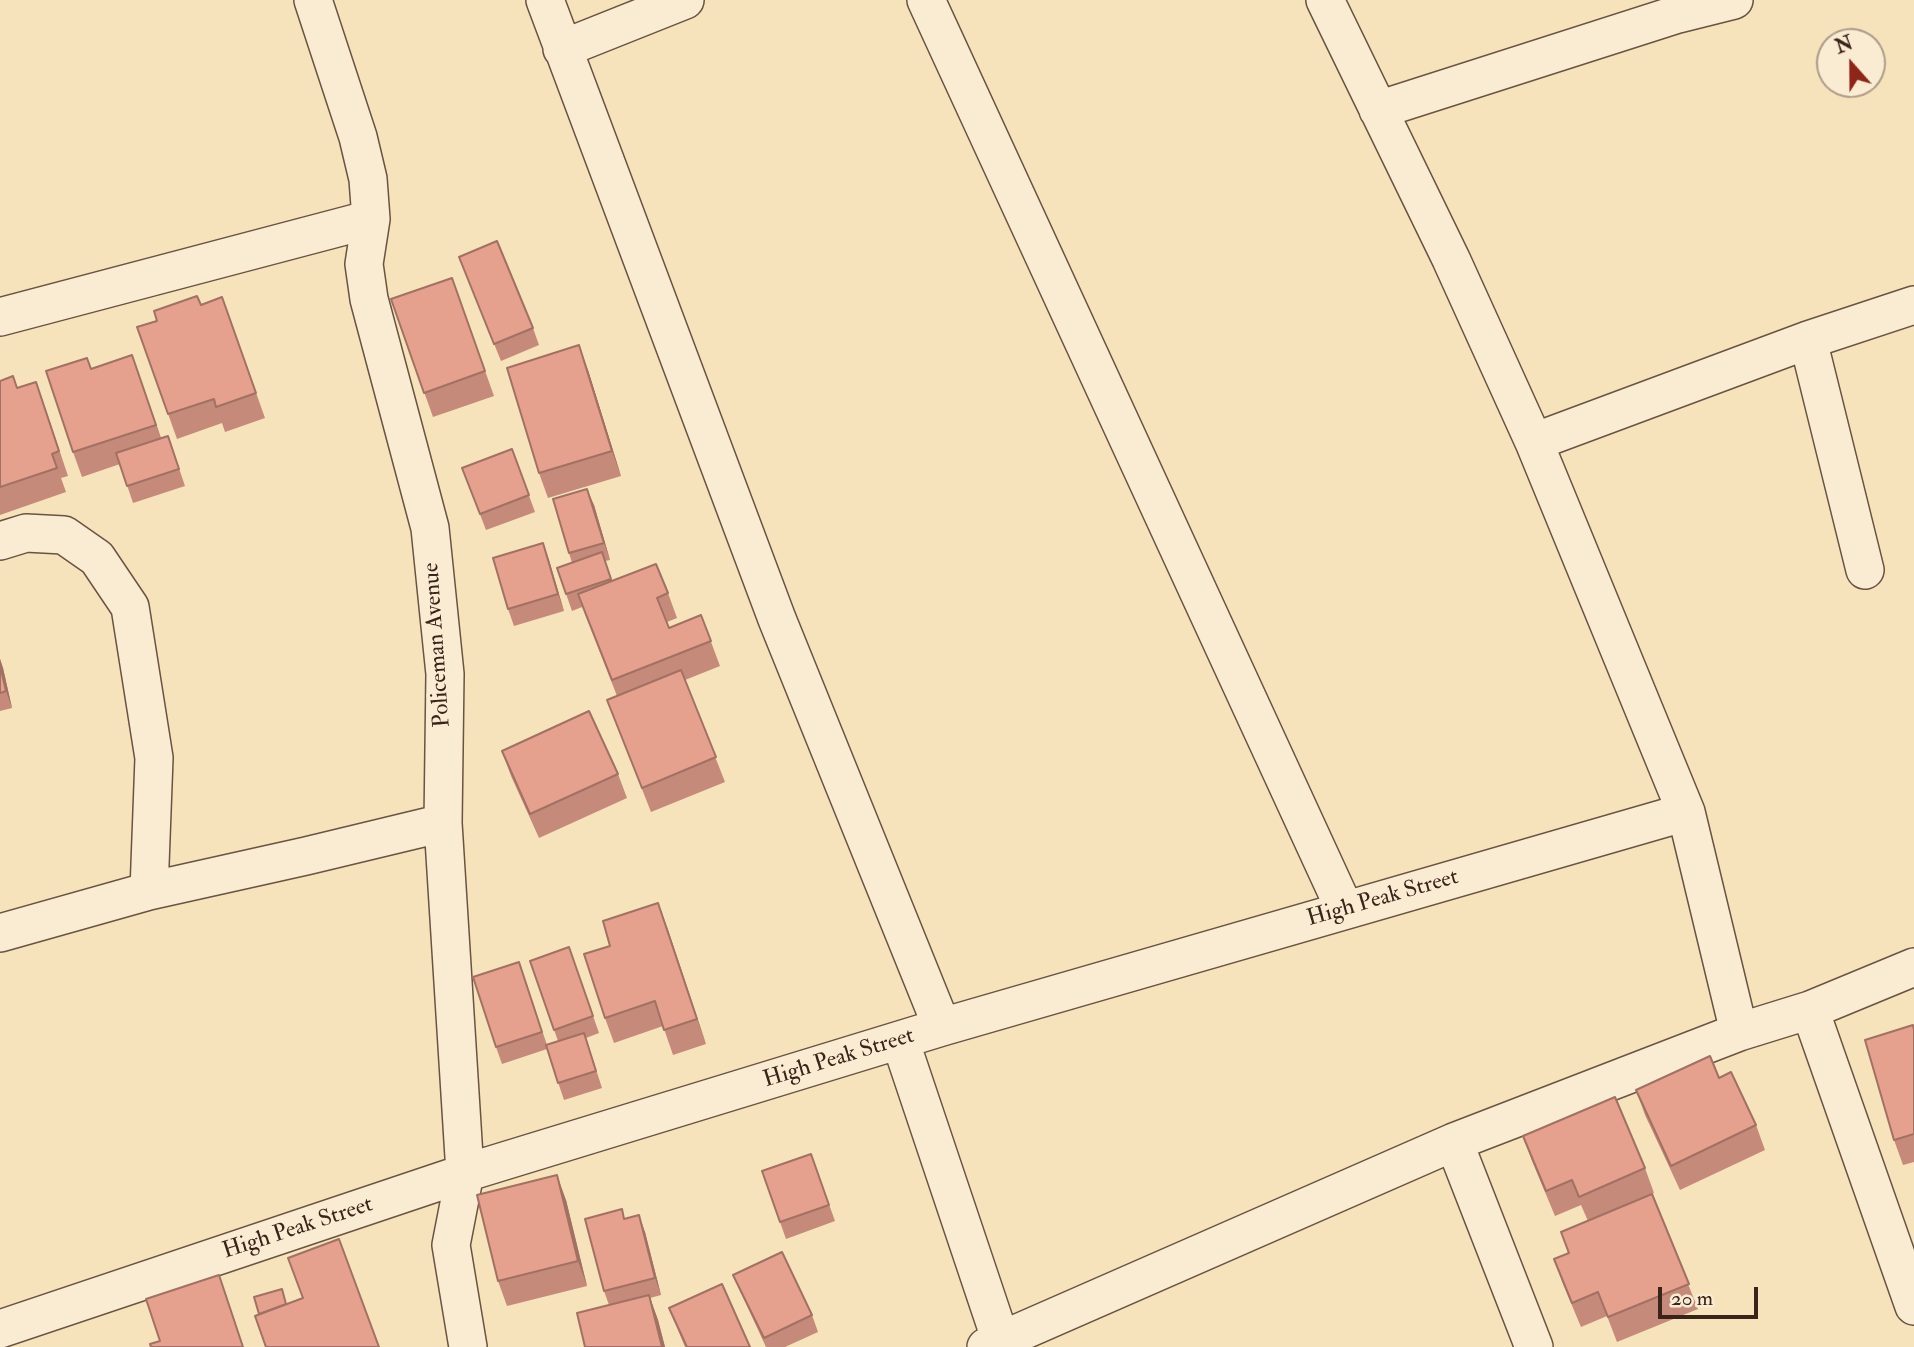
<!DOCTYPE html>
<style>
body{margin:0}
#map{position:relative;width:1914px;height:1347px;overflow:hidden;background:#f6e2bb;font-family:"IM FELL Double Pica",serif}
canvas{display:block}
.north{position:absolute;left:1816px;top:28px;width:70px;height:70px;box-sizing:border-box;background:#f9ecd3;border:2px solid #ad9c89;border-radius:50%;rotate:339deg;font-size:19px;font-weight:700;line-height:28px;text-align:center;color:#3a2319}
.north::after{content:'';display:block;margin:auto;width:24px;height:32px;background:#8f2418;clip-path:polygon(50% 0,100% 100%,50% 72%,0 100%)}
.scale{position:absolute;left:1658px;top:1287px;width:100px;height:32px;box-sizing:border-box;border:4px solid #3a2319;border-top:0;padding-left:9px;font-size:21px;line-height:24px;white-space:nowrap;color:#3a2319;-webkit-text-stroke:5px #f9ecd3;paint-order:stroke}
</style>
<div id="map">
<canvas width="1914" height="1347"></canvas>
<div class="north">N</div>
<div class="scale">20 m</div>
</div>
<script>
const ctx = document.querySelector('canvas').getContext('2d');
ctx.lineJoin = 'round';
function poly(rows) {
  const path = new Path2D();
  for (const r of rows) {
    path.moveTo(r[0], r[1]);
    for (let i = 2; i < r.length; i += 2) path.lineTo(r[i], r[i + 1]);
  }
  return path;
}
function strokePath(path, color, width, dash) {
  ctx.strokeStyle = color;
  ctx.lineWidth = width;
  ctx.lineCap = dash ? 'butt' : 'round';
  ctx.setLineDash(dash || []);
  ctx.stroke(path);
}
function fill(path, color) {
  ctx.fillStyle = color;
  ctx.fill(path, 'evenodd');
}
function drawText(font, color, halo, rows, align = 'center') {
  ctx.font = font + ' "IM FELL Double Pica",serif';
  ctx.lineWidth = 7;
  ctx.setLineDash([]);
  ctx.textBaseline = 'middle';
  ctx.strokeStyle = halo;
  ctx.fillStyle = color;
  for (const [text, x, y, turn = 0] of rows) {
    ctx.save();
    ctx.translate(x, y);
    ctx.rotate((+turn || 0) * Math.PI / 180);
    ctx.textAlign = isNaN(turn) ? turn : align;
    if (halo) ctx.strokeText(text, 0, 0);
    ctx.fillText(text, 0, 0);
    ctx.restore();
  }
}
const minor = poly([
 [313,0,358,137,368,179,371,219,364,264,369,299,430,528,445,674,443,823,465,1173,451,1245,468,1347],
 [545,0,777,619,942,1027],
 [926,0,1345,910],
 [1325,0,1451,259,1534,442,1686,812,1739,1032],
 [562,49,685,0],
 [1378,110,1678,14,1734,0],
 [0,317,371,219],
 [1808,340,1865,570],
 [1534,442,1808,340,1914,305],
 [0,541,26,533,64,535,97,558,130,607,154,758,149,891,0,933],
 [149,891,306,856,443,823],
 [1810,1010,1914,1306],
 [900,1040,1001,1341],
 [1454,1142,1534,1347],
 [0,1329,465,1173,942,1027,1686,812],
 [986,1347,1454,1142,1739,1032,1810,1010,1914,967]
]);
const wall = poly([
 [459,257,533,328,539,345,501,361],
 [452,278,494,396,433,417,391,299],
 [222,297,265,418,225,432,222,423,177,439,137,327],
 [132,355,161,438,168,436,185,486,133,503,120,464,82,477,73,452,91,369],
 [588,370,621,476,548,498,539,473],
 [0,381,17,388,45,407,68,476,61,478,66,492,0,515],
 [512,449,535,512,486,530,462,468],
 [594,505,610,560,605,561,612,581,668,593,677,618,667,622,669,628,701,615,720,666,685,680,725,782,651,812,607,700,617,696,582,607,572,611,557,568,572,563,569,553],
 [543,543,564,611,514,626,508,609],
 [0,659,3,668,12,708,0,711],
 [502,751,618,774,627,798,539,838,511,776],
 [667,927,706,1044,673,1055,663,1026,614,1043,605,1018],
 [569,947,599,1033,586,1038,602,1088,564,1100,547,1049,502,1064,496,1047,525,979,547,1045,558,1041,530,961],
 [1914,1029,1914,1162,1903,1165,1894,1140],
 [1719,1078,1756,1125,1765,1150,1680,1190,1645,1115,1636,1090],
 [1523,1136,1645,1168,1654,1193,1652,1194,1698,1309,1617,1342,1607,1316,1581,1327,1563,1284,1554,1259,1568,1253,1561,1232,1588,1221,1581,1205,1555,1216,1532,1161],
 [811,1154,835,1221,786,1239,762,1171],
 [566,1200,587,1286,507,1306,498,1281],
 [626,1219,645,1232,661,1295,650,1298,658,1320,665,1347,585,1347,609,1305,604,1291],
 [733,1275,812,1315,818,1332,785,1347,766,1347,740,1291],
 [669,1308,750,1347,685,1347]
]);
const shadedWall = poly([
 [579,345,588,370,621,476,612,451],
 [132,355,141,380,165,450,156,425],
 [587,489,594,505,610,560,604,543],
 [543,543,549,560,564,611,558,594],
 [0,659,3,668,12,708,6,691,0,665],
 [658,903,667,927,706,1044,697,1019],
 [557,1175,566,1200,587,1286,578,1261],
 [639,1215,645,1232,661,1295,655,1278],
 [649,1295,658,1320,665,1347,662,1347]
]);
const building = poly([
 [497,241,533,328,494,344,459,257,497,241],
 [452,278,485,371,424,393,391,299,452,278],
 [197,296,201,305,222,297,256,393,216,407,214,399,168,414,137,327,157,321,154,311,197,296],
 [579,345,612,451,539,473,507,368,579,345],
 [132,355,156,425,73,452,46,371,87,358,91,369,132,355],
 [13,376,17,388,36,382,59,451,52,454,57,468,0,487,0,381,13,376],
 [168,436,179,469,127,486,116,453,168,436],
 [512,449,529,495,480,514,462,468,512,449],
 [587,489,604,543,569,553,553,499,587,489],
 [543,543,558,594,508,609,493,558,543,543],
 [602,552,611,579,566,594,557,568,602,552],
 [656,564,668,593,657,598,669,628,701,615,711,641,612,680,578,594,656,564],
 [0,665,6,691,0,693,0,665],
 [681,670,716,757,642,788,607,700,681,670],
 [589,711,618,774,530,814,502,751,589,711],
 [658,903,697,1019,664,1030,655,1001,605,1018,584,954,610,946,603,921,658,903],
 [569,947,593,1016,554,1030,530,961,569,947],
 [519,962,542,1032,496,1047,473,977,519,962],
 [1913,1025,1914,1030,1914,1134,1894,1140,1865,1040,1913,1025],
 [584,1033,596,1071,558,1083,546,1045,584,1033],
 [1710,1056,1719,1078,1731,1072,1756,1125,1671,1166,1636,1090,1710,1056],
 [1615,1097,1645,1168,1579,1197,1572,1180,1546,1191,1523,1136,1615,1097],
 [811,1154,829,1205,780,1222,762,1171,811,1154],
 [557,1175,578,1261,498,1281,477,1195,557,1175],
 [1652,1194,1689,1284,1608,1317,1598,1292,1572,1303,1554,1259,1569,1253,1561,1232,1652,1194],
 [622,1209,624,1219,639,1215,655,1278,604,1291,585,1219,622,1209],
 [339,1239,379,1347,266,1347,255,1316,303,1298,288,1258,339,1239],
 [782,1252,812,1315,764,1338,733,1275,782,1252],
 [219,1275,243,1347,151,1347,150,1344,160,1341,146,1299,219,1275],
 [722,1284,750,1347,687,1347,669,1308,722,1284],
 [282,1289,286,1304,259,1314,254,1297,282,1289],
 [649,1295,662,1347,585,1347,577,1313,649,1295]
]);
const streetNames = [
 ["Policeman Avenue",438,645,-94],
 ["High Peak Street",1383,899,-16],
 ["High Peak Street",839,1059,-17],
 ["High Peak Street",298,1229,-18]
];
strokePath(minor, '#695342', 40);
strokePath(minor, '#f9ecd3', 37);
fill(wall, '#c68a7a');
fill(shadedWall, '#a17163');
fill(building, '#e6a18e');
strokePath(building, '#a17163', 2);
drawText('23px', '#3a2319', '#f9ecd3', streetNames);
</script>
